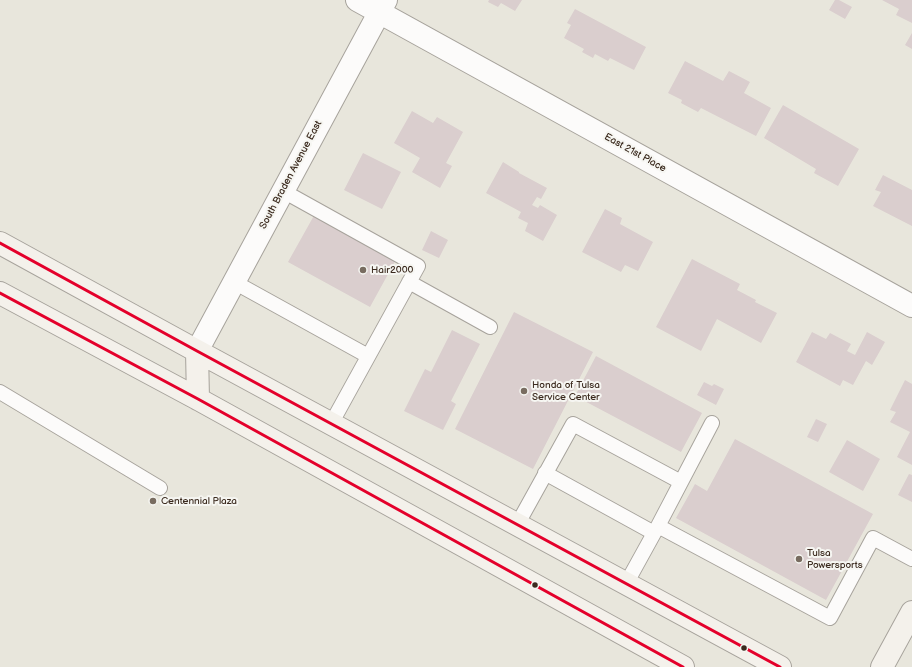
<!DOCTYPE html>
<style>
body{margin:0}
canvas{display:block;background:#e8e6dc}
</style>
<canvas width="912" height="667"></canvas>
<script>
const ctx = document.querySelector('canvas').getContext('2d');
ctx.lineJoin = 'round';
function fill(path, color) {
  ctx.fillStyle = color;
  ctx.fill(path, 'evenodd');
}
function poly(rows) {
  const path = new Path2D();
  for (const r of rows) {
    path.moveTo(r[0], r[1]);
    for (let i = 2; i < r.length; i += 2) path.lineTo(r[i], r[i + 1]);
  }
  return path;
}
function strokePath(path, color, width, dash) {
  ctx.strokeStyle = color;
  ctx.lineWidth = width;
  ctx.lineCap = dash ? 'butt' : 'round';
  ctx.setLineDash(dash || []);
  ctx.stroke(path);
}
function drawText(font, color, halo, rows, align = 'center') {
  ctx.font = font + ' "Balsamiq Sans",sans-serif';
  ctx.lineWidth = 4;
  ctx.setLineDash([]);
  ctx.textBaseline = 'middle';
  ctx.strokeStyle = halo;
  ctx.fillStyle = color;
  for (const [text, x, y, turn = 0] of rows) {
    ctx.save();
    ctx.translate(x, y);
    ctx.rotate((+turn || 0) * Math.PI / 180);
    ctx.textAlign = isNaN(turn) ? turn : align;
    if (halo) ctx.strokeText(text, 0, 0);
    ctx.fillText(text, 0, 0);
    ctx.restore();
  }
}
const building = poly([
 [489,0,522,0,515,11,501,3,498,7,488,2],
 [835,0,839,0,852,7,845,19,829,10],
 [882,0,912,0,912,23,896,15,899,9],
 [575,9,646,47,634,70,610,58,608,61,595,54,593,58,582,52,584,49,564,38,571,25,567,23],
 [912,33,912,49,905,45],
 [685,61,723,81,729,71,750,82,744,93,771,108,756,136,701,108,698,112,681,103,682,100,668,93],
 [783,105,859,149,838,186,814,173,816,169,764,138],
 [412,111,433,123,437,117,463,132,446,163,452,166,440,188,412,172,420,158,394,143],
 [363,153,401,172,382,209,344,190],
 [503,162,519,172,519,173,547,188,541,199,537,197,532,205,538,208,540,205,557,215,543,241,525,231,528,223,518,218,521,212,486,193],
 [883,175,912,190,912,226,873,206,881,192,875,190],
 [605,209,622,218,620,224,653,242,638,271,625,265,621,272,582,252],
 [316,212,398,256,370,307,288,262],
 [431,231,448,240,439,258,422,250],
 [692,259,740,284,737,290,756,300,755,302,777,313,761,343,717,319,701,351,656,327],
 [514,312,593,352,533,469,455,429],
 [452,330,480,344,451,401,456,404,443,430,404,411,425,369,431,372],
 [812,332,826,339,830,333,851,344,847,351,855,355,867,332,885,342,872,365,866,361,853,385,843,380,840,386,796,362],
 [596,356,702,413,681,452,575,396],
 [905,380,912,384,912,465,897,457,910,432,890,422,896,412,890,410],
 [704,382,712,386,714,384,724,389,716,405,697,395],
 [816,419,827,424,818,442,807,437],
 [735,439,873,514,826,600,676,518,695,484,707,491],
 [847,440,880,459,863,491,829,472],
 [909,474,912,475,912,502,898,495]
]);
const lane = poly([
 [283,191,418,266,331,424],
 [234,282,368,356],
 [409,282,490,327],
 [0,392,160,488],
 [545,473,654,533],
 [517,525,573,424,681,482],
 [658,526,830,618,873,538,912,559],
 [626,584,658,526,712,423]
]);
const street = poly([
 [357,0,912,306],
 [197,351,386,0]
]);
const secondary = poly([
 [0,243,197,351,780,667],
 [0,293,198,399,683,667],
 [197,351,198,399],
 [882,667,912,612]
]);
const bus1 = poly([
 [0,243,197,351,780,667],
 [0,293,198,399,683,667]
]);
const markers = [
 [363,270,4,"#786c60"],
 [524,391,4,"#786c60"],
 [153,501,4,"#786c60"],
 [799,559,4,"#786c60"],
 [535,585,3.5,"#3b2a1e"],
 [744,648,3.5,"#3b2a1e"]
];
const streetNames = [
 ["East 21st Place",635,153,29],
 ["South Braden Avenue East",291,175,-62]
];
const poiNames = [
 ["Hair2000",371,270],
 ["Honda of Tulsa",532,385],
 ["Service Center",532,397],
 ["Centennial Plaza",161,501],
 ["Tulsa",807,553],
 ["Powersports",807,565]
];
fill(building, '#dacece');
strokePath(lane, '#a7a39c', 16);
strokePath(street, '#a7a39c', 24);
strokePath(secondary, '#a7a39c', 24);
strokePath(lane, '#fcfbfa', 14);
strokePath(street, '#fcfbfa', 22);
strokePath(secondary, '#f4f1eb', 22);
strokePath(bus1, '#e4002b', 3);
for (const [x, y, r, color] of markers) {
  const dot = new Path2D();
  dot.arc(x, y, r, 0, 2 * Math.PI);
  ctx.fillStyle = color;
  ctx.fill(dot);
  strokePath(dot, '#f6f6f2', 1.5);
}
drawText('10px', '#3b2a1e', '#f6f6f2', streetNames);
drawText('10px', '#3b2a1e', '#f6f6f2', poiNames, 'left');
</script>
